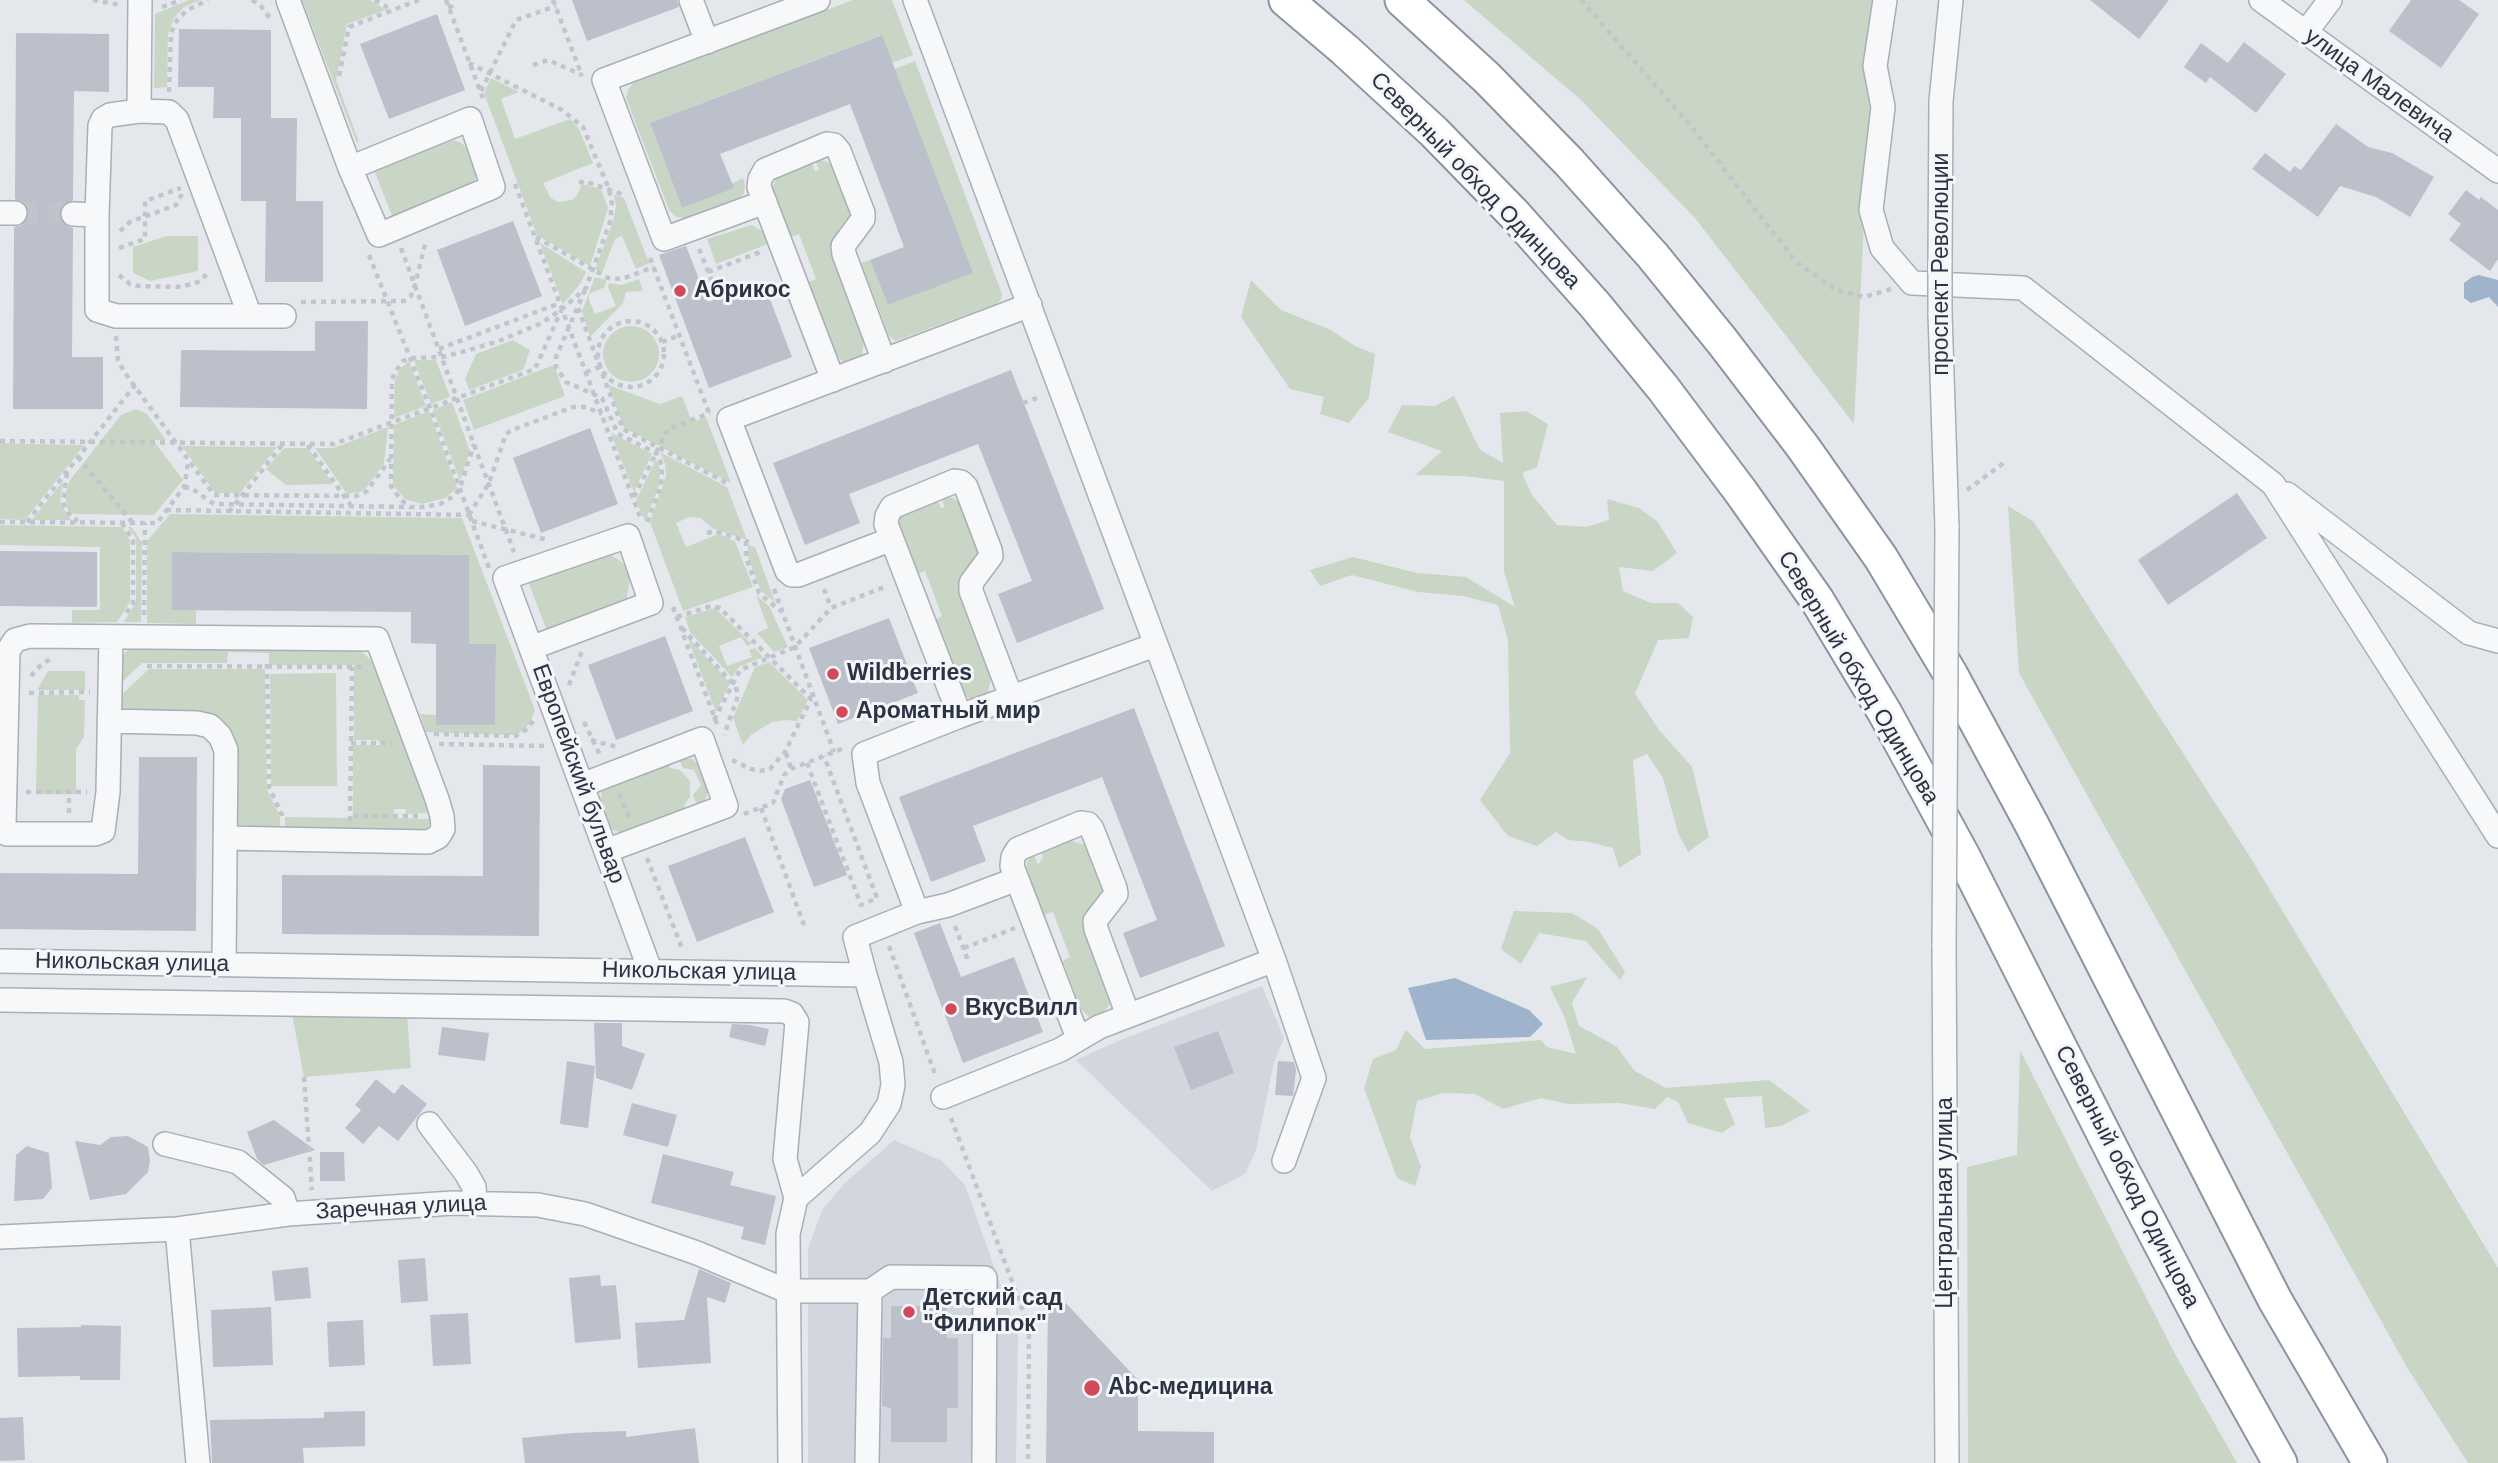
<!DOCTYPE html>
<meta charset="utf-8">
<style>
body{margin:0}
canvas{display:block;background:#e4e7ec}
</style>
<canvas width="2498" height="1463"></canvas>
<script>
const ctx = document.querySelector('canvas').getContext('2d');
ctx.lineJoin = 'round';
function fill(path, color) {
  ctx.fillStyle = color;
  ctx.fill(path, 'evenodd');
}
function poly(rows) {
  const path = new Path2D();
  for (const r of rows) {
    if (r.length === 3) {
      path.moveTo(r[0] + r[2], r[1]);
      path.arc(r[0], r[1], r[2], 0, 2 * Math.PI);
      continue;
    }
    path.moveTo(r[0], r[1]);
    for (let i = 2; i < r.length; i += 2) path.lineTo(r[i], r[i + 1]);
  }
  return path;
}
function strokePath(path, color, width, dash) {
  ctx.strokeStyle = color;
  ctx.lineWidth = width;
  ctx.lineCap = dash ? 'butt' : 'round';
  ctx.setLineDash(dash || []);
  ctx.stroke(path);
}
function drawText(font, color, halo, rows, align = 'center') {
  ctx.font = font + ' Helvetica,sans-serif';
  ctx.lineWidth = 6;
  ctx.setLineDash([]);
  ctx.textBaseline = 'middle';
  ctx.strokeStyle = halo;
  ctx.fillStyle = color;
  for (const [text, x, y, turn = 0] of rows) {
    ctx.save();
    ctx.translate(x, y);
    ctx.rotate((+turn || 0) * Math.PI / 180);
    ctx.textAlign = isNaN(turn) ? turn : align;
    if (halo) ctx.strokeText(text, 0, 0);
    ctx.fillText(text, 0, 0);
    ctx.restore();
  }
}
const built = poly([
 [1262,986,1284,1038,1274,1062,1256,1150,1245,1174,1212,1191,1076,1060,1123,1039],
 [894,1140,942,1161,965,1185,1018,1334,1016,1463,808,1463,808,1249,822,1210,846,1182]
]);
const green = poly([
 [189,0,200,0,184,7,174,18,168,34,167,87,154,88,155,14],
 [302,0,370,0,386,10,347,24,336,80,359,142,357,143],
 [853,0,892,0,913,55,892,63,881,35,650,123,682,208,743,178,745,185,744,194,738,199,685,218,676,217,669,210,626,98,628,90,633,83],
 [1464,0,1875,0,1854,424,1695,218,1580,99],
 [915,61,1002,294,1001,300,996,304,895,341,889,336,861,263,870,260,888,305,972,272,895,69],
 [491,78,519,92,501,99,515,139,570,119,579,129,593,163,543,183,551,198,558,202,572,200,577,195,582,184,601,189,608,208,590,266,537,235,484,93],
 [454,140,461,143,472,152,477,174,472,188,393,218,374,170],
 [815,160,826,161,834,167,852,215,834,239,831,249,833,260,864,342,862,355,849,362,843,362,835,354,808,282,816,279,799,234,790,237,772,190,776,177,811,161,815,171,819,170],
 [614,195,624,198,649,263,636,269,622,236,615,239,602,273,595,269,613,222,616,205],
 [752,225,763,232,768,244,716,264,707,239],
 [167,236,198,236,198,271,150,281,133,273,133,247],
 [540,243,586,272,580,284,563,304],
 [595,277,606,280,605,287,589,294,589,300,595,314,616,306,608,287,609,283,621,285,639,279,643,291,626,292,623,303,590,337,582,311],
 [1251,280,1281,310,1331,330,1355,346,1375,354,1369,398,1349,423,1320,414,1324,397,1290,389,1241,317],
 [631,354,28],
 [513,340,530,350,523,370,469,390,465,379,476,354],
 [414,360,436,360,450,397,431,404],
 [409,361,426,406,394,418,395,380,400,369],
 [554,365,565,396,474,430,463,400],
 [608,385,660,404,682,396,692,422,706,417,731,483,624,428],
 [1454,396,1480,450,1503,463,1500,413,1526,411,1548,424,1537,467,1522,473,1532,495,1557,525,1586,527,1609,520,1607,499,1639,508,1658,522,1677,553,1653,571,1619,567,1623,591,1651,603,1678,603,1693,617,1689,638,1658,640,1635,694,1659,730,1692,767,1709,837,1688,852,1678,833,1663,778,1647,754,1633,760,1641,854,1619,868,1613,848,1590,842,1568,840,1556,832,1537,846,1508,836,1480,800,1510,753,1508,640,1498,605,1463,596,1418,592,1352,575,1320,586,1310,570,1353,557,1417,573,1466,577,1515,607,1504,572,1504,481,1464,476,1415,475,1442,451,1388,432,1402,405,1435,406],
 [452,402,470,451,460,480,433,410],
 [136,409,147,414,166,440,153,440,183,480,154,515,71,514,67,508,65,495,70,480,121,415],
 [429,411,457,488,445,498,422,504,405,499,393,485,394,425],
 [388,427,384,463,366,488,360,492,347,494,315,448,334,448],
 [611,433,652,454,634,492],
 [0,443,26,444,84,445,25,520,0,519],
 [182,446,277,447,240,493,215,493],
 [284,448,308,448,333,484,286,485,266,469],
 [660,452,727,487,747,540,712,528,701,518,689,517,676,523,686,547,719,534,735,541,753,587,683,611,650,522,666,476,665,464],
 [656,459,660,469,659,486,645,521,636,501],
 [63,481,60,503,71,520,32,520],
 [941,497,953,498,960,504,978,552,961,577,958,586,991,679,988,692,976,699,970,699,962,692,935,620,942,616,925,571,917,574,899,528,899,520,903,515,937,499,941,508,945,507],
 [2008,506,2034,522,2250,857,2498,1268,2498,1463,2468,1463,2408,1369,2019,673],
 [170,514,462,518,535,710,530,723,521,732,514,735,426,732,420,714,436,715,436,725,495,725,496,645,469,644,468,555,173,552,172,610,196,610,196,624,147,623,147,541],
 [0,525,122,527,130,540,130,602,117,622,72,623,72,610,100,610,100,547,0,545],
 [128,527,131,527,142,542,141,622,124,622,136,602,136,538],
 [748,545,755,547,775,602,761,591,748,557],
 [606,551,624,564,630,580,626,601,547,631,528,581],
 [756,595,769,606,788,647,774,652,757,633,768,628],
 [715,608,752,644,747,646,741,637,719,646,727,666,752,657,749,650,755,648,763,657,739,667,732,677,690,632,685,617],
 [687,636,730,683,716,712],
 [135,647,354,649,362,652,374,663,430,813,406,814,406,809,394,809,393,818,432,819,428,827,422,832,285,832,285,817,353,818,353,745,381,745,378,740,354,740,354,665,269,665,269,653,228,652,227,663,142,663,120,684,122,656,130,648],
 [769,662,808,700,797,721,785,720,772,722,752,734,743,745,733,718,755,667],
 [149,669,265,669,267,790,280,816,280,832,241,829,238,826,234,745,124,712,119,697],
 [48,671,85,671,85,690,37,690],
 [336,673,337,786,271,786,270,674],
 [38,695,79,695,79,700,85,700,84,737,76,749,76,794,36,794],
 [678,756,692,759,697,763,708,792,706,798,698,807,693,795,701,785,694,770,683,768],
 [668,761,670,768,680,770,690,781,690,797,684,805,687,811,628,834,613,830,607,823,600,806,602,790,609,784],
 [1066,839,1085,845,1089,849,1104,887,1110,1004,1103,1013,1095,1017,1089,1017,1081,1009,1063,961,1070,957,1053,912,1044,915,1027,869,1027,862,1033,852,1038,865,1043,857,1040,849],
 [1514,911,1572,913,1598,929,1625,972,1620,980,1586,941,1539,933,1521,964,1501,949],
 [1587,977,1572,1003,1579,1026,1616,1046,1635,1071,1666,1088,1769,1080,1810,1111,1781,1126,1765,1128,1762,1096,1724,1098,1735,1124,1722,1133,1688,1123,1678,1102,1667,1097,1655,1109,1619,1103,1568,1104,1541,1098,1503,1109,1475,1094,1443,1093,1417,1101,1410,1137,1421,1167,1415,1186,1397,1178,1364,1088,1373,1059,1396,1050,1406,1030,1425,1049,1541,1040,1547,1047,1576,1054,1564,1016,1550,987],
 [292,1014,407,1015,411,1068,304,1077],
 [2020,1050,2175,1354,2237,1463,1968,1463,1967,1167,2017,1155]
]);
const water = poly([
 [2479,275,2498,280,2498,307,2489,297,2471,303,2464,298,2464,283,2472,277],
 [1455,978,1529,1010,1543,1024,1530,1037,1426,1040,1408,988]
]);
const building = poly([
 [572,0,677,0,679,7,587,41],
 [2090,0,2169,0,2139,39],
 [2411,0,2459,0,2479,14,2441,68,2389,31],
 [437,14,465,90,389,119,360,44],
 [179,29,271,30,271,118,297,118,296,201,323,201,323,282,265,282,266,201,241,201,241,118,213,118,214,87,178,87],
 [16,33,109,34,109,92,74,91,73,200,62,206,59,214,65,225,73,228,72,357,103,357,103,409,13,409,14,227,23,225,29,214,27,205,15,199],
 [882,35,973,273,888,305,870,260,904,247,850,104,720,154,734,188,682,208,650,123],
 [2244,42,2286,74,2256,113,2210,77,2206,83,2184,67,2201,43,2228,63],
 [2336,124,2368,147,2392,153,2434,177,2410,217,2376,197,2340,186,2318,217,2252,169,2265,153,2290,172,2294,166,2301,170],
 [2466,190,2479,200,2481,197,2498,210,2498,259,2490,271,2449,240,2461,224,2448,214],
 [513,221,542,296,465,326,437,250],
 [686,246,708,302,763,281,792,357,709,388,659,255],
 [315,321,368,321,367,409,180,407,181,350,315,351],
 [1011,370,1104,609,1017,643,998,594,1032,581,978,444,849,494,860,523,805,545,773,463],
 [590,428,618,504,541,533,513,458],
 [2237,493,2267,538,2168,605,2138,560],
 [0,551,97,552,97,607,0,606],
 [172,552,469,555,469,644,496,644,495,725,436,725,436,644,411,643,411,612,172,610],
 [889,618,918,693,838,724,809,648],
 [665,636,693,711,616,740,588,665],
 [1134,708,1225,946,1140,978,1123,933,1157,920,1102,777,973,826,986,861,931,882,899,797],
 [139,757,197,757,196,931,0,929,0,873,138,874],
 [483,765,540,766,539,936,282,934,282,875,483,876],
 [810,780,847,875,814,887,781,799,785,789],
 [745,837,774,912,697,942,668,866],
 [940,923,961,977,1014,957,1043,1032,963,1063,914,933],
 [594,1023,622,1023,622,1046,645,1054,632,1090,596,1078],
 [732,1024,750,1025,769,1029,765,1046,729,1037],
 [442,1027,489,1033,485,1061,438,1055],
 [1218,1031,1234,1073,1191,1090,1174,1047],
 [567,1061,595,1066,588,1128,560,1124],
 [1278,1061,1294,1062,1296,1070,1293,1096,1275,1095],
 [376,1079,394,1094,402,1084,427,1104,398,1141,379,1126,363,1144,345,1128,361,1110,355,1105],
 [632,1103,677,1115,668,1147,623,1135],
 [274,1120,315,1150,264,1165,257,1159,247,1132],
 [128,1136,148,1147,150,1161,148,1172,126,1194,90,1200,75,1141,100,1145,111,1137],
 [27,1146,49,1153,52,1188,43,1199,14,1201,16,1155],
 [320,1152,344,1152,345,1181,320,1181],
 [663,1154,734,1172,730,1185,776,1196,765,1245,741,1239,744,1227,651,1203],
 [425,1258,428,1301,401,1303,398,1260],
 [308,1267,311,1298,275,1301,272,1271],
 [699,1269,731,1283,725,1303,707,1297,711,1363,638,1368,635,1323,684,1320],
 [600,1275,601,1286,616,1285,621,1339,575,1343,569,1278],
 [1048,1299,1062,1299,1138,1380,1138,1431,1214,1432,1214,1463,1046,1463],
 [891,1306,947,1306,947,1338,958,1338,958,1408,947,1408,947,1442,891,1442,891,1408,882,1406,883,1338,891,1338],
 [271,1307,273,1365,213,1367,211,1310],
 [468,1313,471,1364,433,1366,430,1315],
 [363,1320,365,1365,329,1367,327,1322],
 [81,1325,121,1326,120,1380,80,1380,80,1376,18,1377,17,1328,81,1327],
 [365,1411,365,1446,303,1448,304,1463,212,1463,210,1420,324,1418,324,1412],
 [23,1417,25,1460,0,1461,0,1418],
 [695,1428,699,1463,525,1463,522,1438,572,1433,626,1431,626,1437]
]);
const minorTunnel = poly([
 [15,213,73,214]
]);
const path = poly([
 [93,0,120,5],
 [252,0,260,5,270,18],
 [375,0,392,10],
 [446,0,484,101],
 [553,0,582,76],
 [1581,0,1690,125,1796,262,1836,290,1864,297,1891,289],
 [162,7,181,0],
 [448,7,452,6,453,0],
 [469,63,562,110,583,127,609,189,612,204,610,222,586,288,562,309,542,323,499,341,462,352,442,357,410,358,403,361,395,372,392,380,391,486,401,500,410,507,423,507,440,504,454,496,460,488,474,444],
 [533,65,548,60,582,75],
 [339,76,349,27,419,0],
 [481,91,516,20,556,6],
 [169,92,171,33,177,20,187,10,208,0],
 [579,183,584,181,624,195],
 [515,184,640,517],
 [120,231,130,222,176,205,182,194],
 [536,237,608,278,622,279,654,267],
 [119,248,145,239,145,201,181,188],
 [401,248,514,552],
 [699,249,713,284],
 [369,255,430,408,489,568],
 [650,258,709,413],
 [708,272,763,251],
 [119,275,130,284,138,286,181,287,201,281,209,271],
 [585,290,556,357,556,367,566,382,602,398,618,434,656,453,660,461,662,469,661,486,646,525],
 [301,302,404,301,411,296,415,285,426,240],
 [578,308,623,429,729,484],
 [631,354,33],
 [116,336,118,360,125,373,214,495,356,496,367,491,390,459],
 [662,342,680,335],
 [439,349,560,303],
 [586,372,600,367],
 [1023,403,1042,396],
 [0,441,334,444,535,369,561,311],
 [308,445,352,507],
 [78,457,132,522],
 [67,473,63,503,70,516,78,521],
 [184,487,191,488,214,504,409,507],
 [1967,490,2005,462],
 [634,497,668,429,710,413],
 [166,510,469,515],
 [229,512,282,445],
 [469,515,489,483,506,434,512,430,573,407,586,407,602,414],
 [472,521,548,540],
 [0,522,157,523,184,487,188,463],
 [27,522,135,385],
 [122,523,133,540,133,603,125,615],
 [707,533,715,531,749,542],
 [746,541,746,557,759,593,782,612],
 [774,589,834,752],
 [824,589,831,608],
 [673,607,717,724],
 [144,615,145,523],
 [677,617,711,606,720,608,811,699,814,698],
 [682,628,736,687,738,696,724,735],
 [267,664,269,787,282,815,282,820],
 [147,666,367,667],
 [31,676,41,665,50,659],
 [569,685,582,651],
 [29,693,90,692],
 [714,720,740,670,795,647,831,608,887,586],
 [584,722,600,755],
 [434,734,515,736,527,729,534,720],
 [591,740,617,747],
 [351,743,392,743],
 [439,744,546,746],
 [786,753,791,769],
 [732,760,751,769,760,771,770,769,785,752,811,699],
 [807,763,861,905,877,898,824,756],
 [26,792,87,792],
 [619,794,631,821],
 [761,808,804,925],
 [69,813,69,792],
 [744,814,773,803,784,775,791,769,844,748],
 [353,816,422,816],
 [350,821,352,667],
 [647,858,683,951],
 [955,926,969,963],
 [889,946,936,1077],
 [964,948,1015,928],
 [304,1077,312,1190],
 [951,1118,1029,1327,1028,1463]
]);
const minor = poly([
 [288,0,350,168,379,235,493,187,470,119,350,168],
 [691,0,707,42],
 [915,0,1274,960,1314,1078,1284,1161],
 [1885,0,1875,66,1883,107,1871,210,1882,248,1912,283,2023,288,2273,484,2498,836],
 [2261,0,2498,171],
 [2306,32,2330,0],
 [139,111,140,0],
 [765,202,664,239,604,80,818,0],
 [0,213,15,213],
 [73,214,97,215],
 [1940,262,1941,101,1951,0],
 [1940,313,1947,528],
 [250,316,177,120,169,112,139,111,110,115,103,119,100,126,97,215,97,310,116,316,284,316],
 [833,380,759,187,760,179,765,170,827,144,834,145,839,151,863,213,863,219,843,246,844,254,884,361],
 [2287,494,2469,633,2498,641],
 [892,539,798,575,792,575,787,571,729,419,1030,305],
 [111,637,108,792,103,831,95,834,7,834,4,826,8,651,15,640,30,636,377,639,437,799,442,816,443,829,438,837,428,842,225,838],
 [531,648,651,603,628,536,505,578,650,970],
 [960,716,886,524,887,516,892,507,955,481,961,482,966,487,990,550,991,556,971,583,971,591,1011,697],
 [109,721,197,723,210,726,220,736,226,750,224,964],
 [582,785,702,739,726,806,606,851],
 [917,912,868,783,864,754,960,716,1155,645],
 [1944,944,1947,1463],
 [0,961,865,975,891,1062,893,1085,889,1104,870,1133,796,1198,788,1234,790,1463],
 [865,975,855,937,917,912,948,905,1017,879],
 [0,1000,784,1011,792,1014,797,1022,785,1159,796,1198],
 [1078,1038,1012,866,1013,857,1018,849,1081,823,1088,824,1092,829,1115,888,1116,894,1095,921,1096,929,1128,1015],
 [943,1097,1060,1050,1099,1027,1274,960],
 [429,1124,466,1173,474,1187,475,1202],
 [165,1144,238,1162,283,1198,288,1214],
 [177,1229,198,1463],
 [0,1237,177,1229,288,1214,453,1203,538,1205,585,1214,697,1253,787,1291,870,1291,867,1463],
 [870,1291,891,1277,985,1278,984,1463]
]);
const highway = poly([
 [1286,0,1345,50,1434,132,1514,214,1595,305,1663,388,1741,492,1817,600,1885,713,1964,858,2122,1170,2209,1336,2280,1463],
 [1402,0,1487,78,1569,162,1653,256,1722,341,1803,447,1881,558,1951,675,2031,823,2275,1300,2370,1463]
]);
const minorBridge = poly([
 [1940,262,1940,313],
 [1944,944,1947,528]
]);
const markers = [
 [680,291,7,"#d1495b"],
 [833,674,7,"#d1495b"],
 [842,712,7,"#d1495b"],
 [951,1009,7,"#d1495b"],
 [909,1312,7,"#d1495b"],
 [1092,1388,9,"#d1495b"]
];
const streetNames = [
 ["улица Малевича",2379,86,36],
 ["Северный обход Одинцова",1475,181,46],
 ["проспект Революции",1942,264,-90],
 ["Северный обход Одинцова",1858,678,59],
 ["Европейский бульвар",578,774,70],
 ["Никольская улица",132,963,1],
 ["Никольская улица",699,972,1],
 ["Северный обход Одинцова",2127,1177,63],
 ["Центральная улица",1946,1203,-90],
 ["Заречная улица",401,1208,-3]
];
const poiNames = [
 ["Абрикос",694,291],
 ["Wildberries",847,674],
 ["Ароматный мир",856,712],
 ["ВкусВилл",965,1009],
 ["Детский сад",923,1299],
 ["\"Филипок\"",923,1325],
 ["Abc-медицина",1108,1388]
];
fill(built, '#d2d6de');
fill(green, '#c9d6c5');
fill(water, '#9fb4cc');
fill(building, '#bbc0ca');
strokePath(minorTunnel, '#bfc3cb', 23, [23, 11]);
strokePath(minor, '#a9aeb7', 26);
strokePath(highway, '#8b94a3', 37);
strokePath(path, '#c2c5cb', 4.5, [5, 5]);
strokePath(minor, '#f7f8fa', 23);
strokePath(highway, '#fff', 33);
strokePath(minorBridge, '#a9aeb7', 26, []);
strokePath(minorBridge, '#f7f8fa', 23);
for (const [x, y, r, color] of markers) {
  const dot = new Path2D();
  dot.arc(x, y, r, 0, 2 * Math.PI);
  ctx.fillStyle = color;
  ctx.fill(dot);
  strokePath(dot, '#f4f6f9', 2.5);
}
drawText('23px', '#2b3445', '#f4f6f9', streetNames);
drawText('bold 23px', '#2b3445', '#f4f6f9', poiNames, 'left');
</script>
